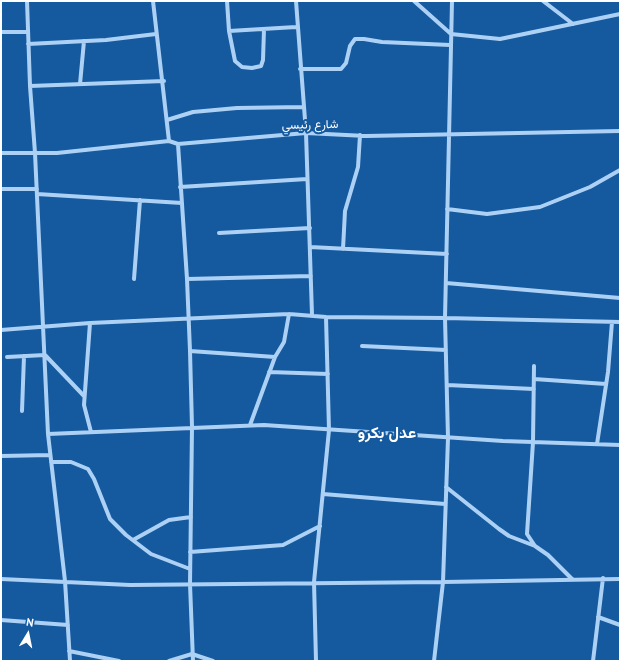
<!DOCTYPE html>
<meta charset="utf-8">
<style>
body{margin:0}
#map{position:relative;width:621px;height:662px;overflow:hidden;background:#15599f;font-family:"PT Sans",sans-serif}
canvas{display:block}
.frame{position:absolute;inset:0;border:2px solid #fff;pointer-events:none}
.north{position:absolute;left:8px;top:614px;width:40px;height:40px;-webkit-text-stroke:3px #15599f;paint-order:stroke;rotate:10deg;font-size:11px;font-weight:700;line-height:16px;text-align:center;color:#fff}
.north::after{content:'';display:block;margin:auto;width:14px;height:18px;background:#fff;clip-path:polygon(50% 0,100% 100%,50% 72%,0 100%)}
</style>
<div id="map">
<canvas width="621" height="662"></canvas>
<div class="frame"></div>
<div class="north">N</div>
</div>
<script>
const ctx = document.querySelector('canvas').getContext('2d');
ctx.lineJoin = 'round';
function poly(rows) {
  const path = new Path2D();
  for (const r of rows) {
    path.moveTo(r[0], r[1]);
    for (let i = 2; i < r.length; i += 2) path.lineTo(r[i], r[i + 1]);
  }
  return path;
}
function strokePath(path, color, width, dash) {
  ctx.strokeStyle = color;
  ctx.lineWidth = width;
  ctx.lineCap = dash ? 'butt' : 'round';
  ctx.setLineDash(dash || []);
  ctx.stroke(path);
}
function drawText(font, color, halo, rows, align = 'center') {
  ctx.font = font + ' "PT Sans",Vazirmatn,sans-serif';
  ctx.lineWidth = 4;
  ctx.setLineDash([]);
  ctx.textBaseline = 'middle';
  ctx.strokeStyle = halo;
  ctx.fillStyle = color;
  for (const [text, x, y, turn = 0] of rows) {
    ctx.save();
    ctx.translate(x, y);
    ctx.rotate((+turn || 0) * Math.PI / 180);
    ctx.textAlign = isNaN(turn) ? turn : align;
    if (halo) ctx.strokeText(text, 0, 0);
    ctx.fillText(text, 0, 0);
    ctx.restore();
  }
}
const minor = poly([
 [27,1,30,86,35,153,48,434,65,581,70,661],
 [153,1,169,141],
 [227,1,229,31,235,61,242,67,252,68,261,66,263,60,264,29],
 [296,1,306,133,312,315],
 [414,1,451,34,500,39,620,14],
 [543,1,573,24],
 [229,31,296,27],
 [1,32,27,32],
 [28,44,106,40,156,34],
 [300,69,341,69,346,63,350,46,355,39,364,39,382,42,450,45],
 [80,84,84,41],
 [30,86,164,81],
 [167,120,193,112,237,108,303,107],
 [178,144,187,279,190,351,192,427,190,584,193,661],
 [1,153,57,153,169,141,178,144,306,133,366,136,620,131],
 [180,187,307,179],
 [1,189,37,189],
 [37,194,182,203],
 [447,209,487,214,540,207,590,187,620,170],
 [219,233,310,228],
 [310,247,447,254],
 [343,249,345,211,358,167,360,135],
 [134,279,140,200],
 [187,279,311,276],
 [446,283,620,298],
 [90,323,84,405,91,432],
 [1,330,90,323,289,314,326,317,445,318,620,322],
 [362,346,446,350],
 [190,351,275,357],
 [7,357,45,355,84,396],
 [534,366,533,442,527,534,535,546,548,555,572,579],
 [269,372,328,374],
 [534,379,606,384],
 [447,385,534,389],
 [22,411,24,356],
 [250,425,275,357,284,342,289,314],
 [48,434,264,425,503,441,620,445],
 [597,444,608,372,612,322],
 [1,456,50,455],
 [51,462,71,462,88,469,94,479,110,519,126,535,151,554,190,569],
 [446,487,499,529,509,536,535,546],
 [323,494,445,504],
 [133,540,169,520,191,517],
 [190,552,283,545,320,526],
 [1,579,130,585,443,582,620,579],
 [598,617,620,625],
 [1,620,68,625],
 [69,651,119,661],
 [169,661,192,654,213,661],
 [316,661,314,582,329,430,326,317],
 [434,661,443,582,448,438,445,318,452,1],
 [593,661,603,578]
]);
const streetNames = [
 ["شارع رئيسي",310,125,-1]
];
const districtNames = [
 ["عدل بكرو",387,433]
];
strokePath(minor, '#add1f4', 4);
drawText('12px', '#fff', '#15599f', streetNames);
drawText('bold 16px', '#fff', '#15599f', districtNames);
</script>
